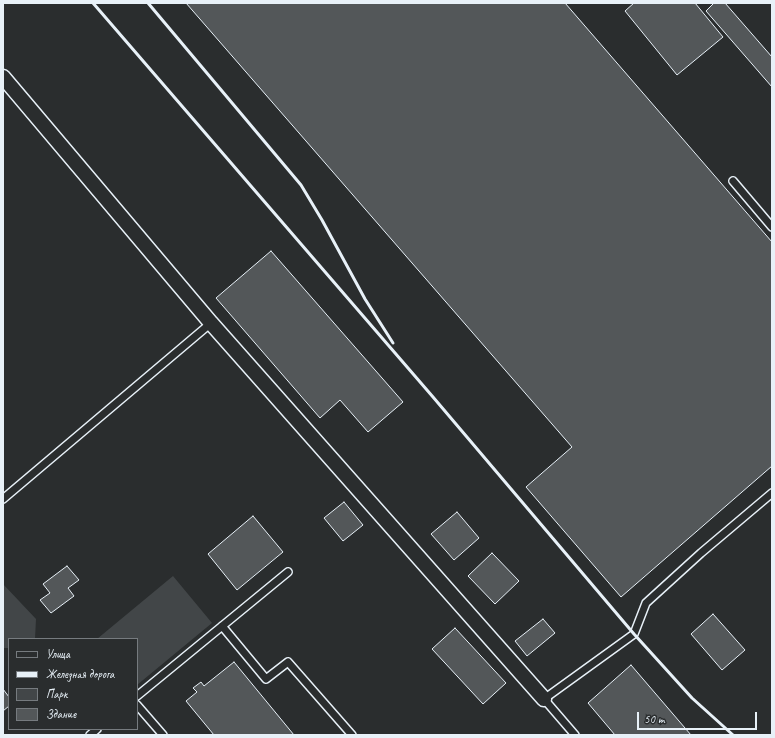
<!DOCTYPE html>
<meta charset="utf-8">
<style>
body{margin:0}
#map{position:relative;width:775px;height:738px;overflow:hidden;background:#2a2d2e;font-family:Caveat,sans-serif}
canvas{display:block}
.frame{position:absolute;inset:0;border:4px solid #e8f1f8;pointer-events:none}
.legend{position:absolute;left:8px;top:638px;width:130px;height:92px;box-sizing:border-box;background:#2a2d2e;border:1px solid #767b7f;margin:0;padding:5px 7px;list-style:none;font-size:12px;color:#e8f1f8}
.legend li{display:flex;align-items:center;gap:8px;height:20px}
.legend b{width:20px;border:1px solid #767b7f}
.scale{position:absolute;left:637px;top:712px;width:120px;height:18px;box-sizing:border-box;border:2px solid #e8f1f8;border-top:0;padding-left:5px;font-size:12px;line-height:14px;white-space:nowrap;color:#e8f1f8;-webkit-text-stroke:3px #2a2d2e;paint-order:stroke}
</style>
<div id="map">
<canvas width="775" height="738"></canvas>
<div class="frame"></div>
<ul class="legend">
<li><b style="height:5px;background:#2a2d2e"></b>Улица</li>
<li><b style="height:5px;background:#e8f1f8"></b>Железная дорога</li>
<li><b style="height:11px;background:#424648"></b>Парк</li>
<li><b style="height:11px;background:#535759"></b>Здание</li>
</ul>
<div class="scale">50 m</div>
</div>
<script>
const ctx = document.querySelector('canvas').getContext('2d');
ctx.lineJoin = 'round';
function fill(path, color) {
  ctx.fillStyle = color;
  ctx.fill(path, 'evenodd');
}
function poly(rows) {
  const path = new Path2D();
  for (const r of rows) {
    path.moveTo(r[0], r[1]);
    for (let i = 2; i < r.length; i += 2) path.lineTo(r[i], r[i + 1]);
  }
  return path;
}
function strokePath(path, color, width, dash) {
  ctx.strokeStyle = color;
  ctx.lineWidth = width;
  ctx.lineCap = dash ? 'butt' : 'round';
  ctx.setLineDash(dash || []);
  ctx.stroke(path);
}
const green = poly([
 [173,576,212,623,137,685,137,639,97,639],
 [3,584,36,619,35,639,9,639,9,648,3,648]
]);
const building = poly([
 [186,3,565,3,772,242,772,466,621,597,526,487,572,447,186,3],
 [634,3,695,3,723,37,677,75,625,11,634,3],
 [714,3,725,3,772,57,772,87,706,11,714,3],
 [271,251,403,402,368,432,340,400,320,418,216,298,271,251],
 [344,502,363,525,343,541,324,518,344,502],
 [457,512,479,538,454,560,431,534,457,512],
 [253,516,283,552,237,590,208,554,253,516],
 [492,553,519,581,495,604,468,576,492,553],
 [67,566,79,580,68,588,74,596,51,613,40,600,50,593,43,584,67,566],
 [713,614,745,650,722,670,691,634,713,614],
 [543,619,555,633,527,656,515,641,543,619],
 [455,628,506,683,483,704,432,649,455,628],
 [234,662,294,735,214,735,186,701,197,692,193,688,201,682,204,686,234,662],
 [631,665,691,735,615,735,588,703,631,665],
 [3,689,9,697,9,706,3,711,3,689]
]);
const lane = poly([
 [733,181,772,227],
 [3,499,211,323],
 [222,626,266,679,288,662,352,735],
 [137,696,288,572],
 [137,705,163,735],
 [90,735,97,729],
 [575,735,544,699,634,634,646,603,701,553,772,493]
]);
const street = poly([
 [3,77,211,323,544,699]
]);
const rail = poly([
 [93,3,433,397,634,634,692,698,733,735],
 [148,3,301,185,322,220,365,299,393,343]
]);
fill(green, '#424648');
fill(building, '#535759');
strokePath(building, '#e8f1f8', 1);
strokePath(lane, '#e8f1f8', 10);
strokePath(street, '#e8f1f8', 17);
strokePath(lane, '#2a2d2e', 7);
strokePath(street, '#2a2d2e', 14);
strokePath(rail, '#e8f1f8', 3);
</script>
